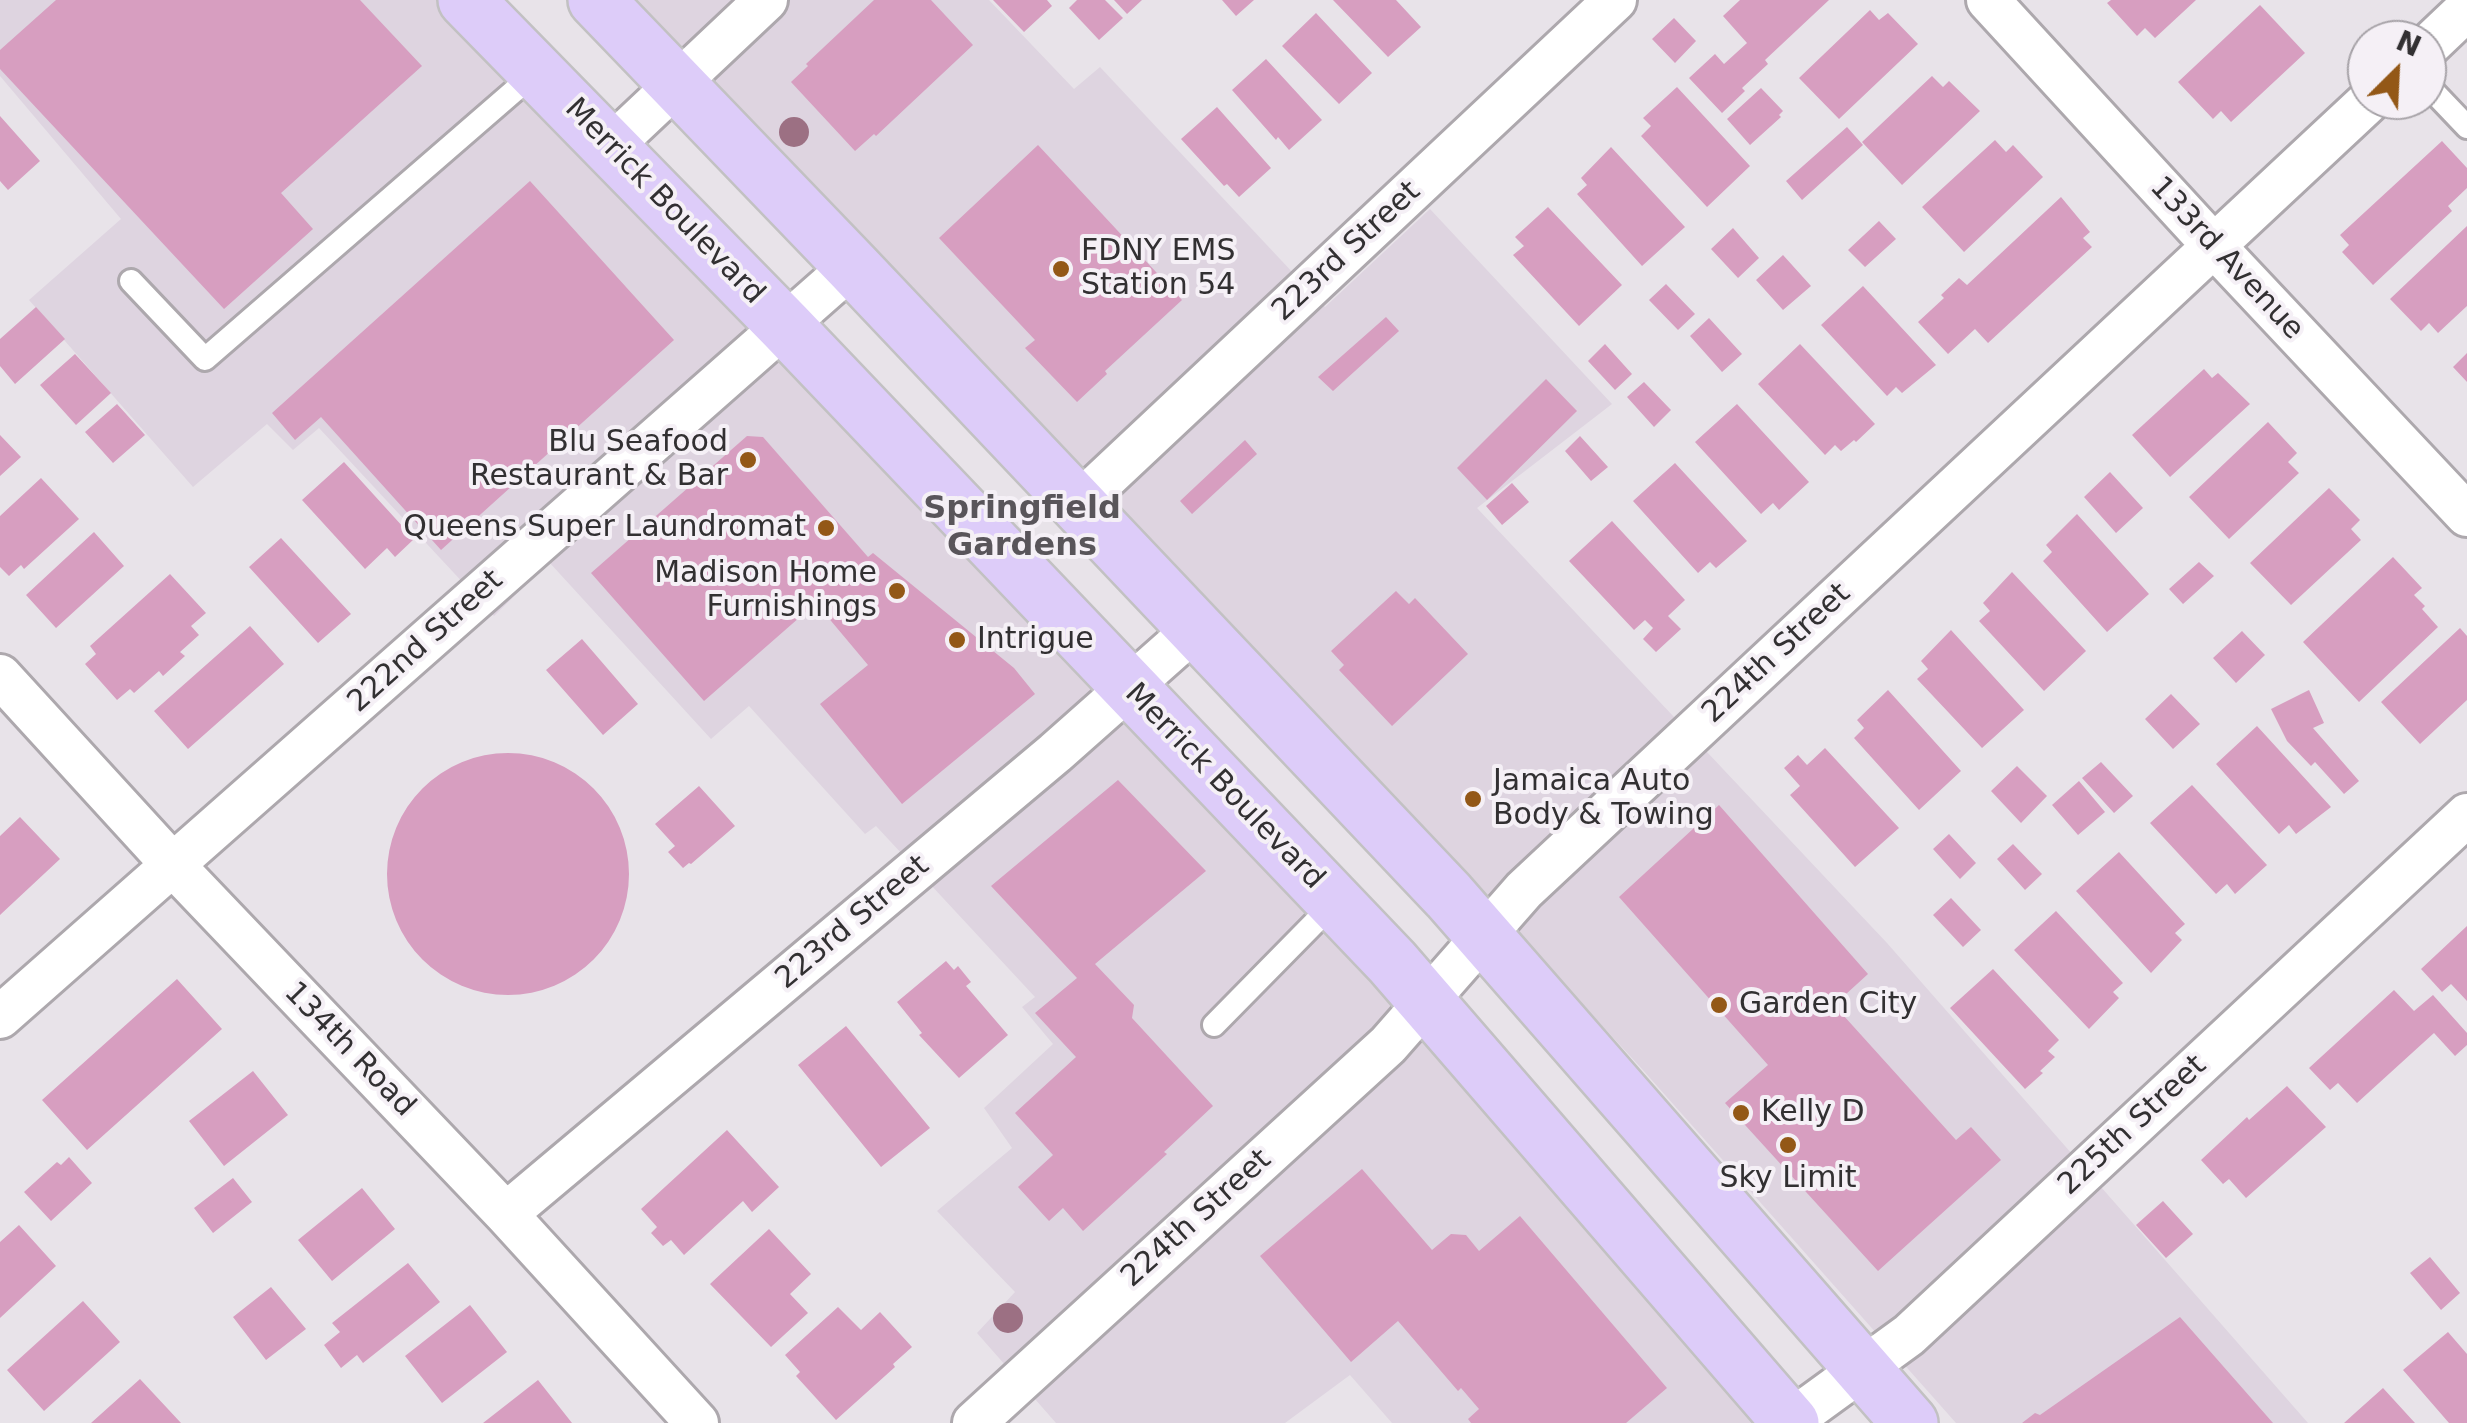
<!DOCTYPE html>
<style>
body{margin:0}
#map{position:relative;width:2467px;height:1423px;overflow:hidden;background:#e8e3e9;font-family:"DejaVu Sans",sans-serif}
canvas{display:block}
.north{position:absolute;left:2347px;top:20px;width:100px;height:100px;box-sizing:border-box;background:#f5f0f6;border:2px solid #a7a3a8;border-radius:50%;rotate:24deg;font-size:28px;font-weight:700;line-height:40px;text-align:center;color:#323032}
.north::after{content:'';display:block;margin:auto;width:35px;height:45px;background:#935817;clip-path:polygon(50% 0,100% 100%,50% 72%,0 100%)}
</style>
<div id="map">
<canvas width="2467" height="1423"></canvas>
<div class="north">N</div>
</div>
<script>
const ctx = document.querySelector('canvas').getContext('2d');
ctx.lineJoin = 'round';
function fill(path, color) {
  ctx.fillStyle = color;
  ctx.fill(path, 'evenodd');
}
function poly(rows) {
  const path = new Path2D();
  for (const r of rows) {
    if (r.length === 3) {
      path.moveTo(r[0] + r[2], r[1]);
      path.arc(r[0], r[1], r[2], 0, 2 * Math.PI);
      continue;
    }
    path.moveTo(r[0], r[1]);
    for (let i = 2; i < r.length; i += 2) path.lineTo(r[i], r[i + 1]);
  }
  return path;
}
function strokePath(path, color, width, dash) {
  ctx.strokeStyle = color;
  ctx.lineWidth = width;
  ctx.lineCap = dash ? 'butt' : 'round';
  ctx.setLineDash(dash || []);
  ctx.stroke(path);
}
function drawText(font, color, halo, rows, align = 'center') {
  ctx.font = font + ' "DejaVu Sans",sans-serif';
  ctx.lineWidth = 8;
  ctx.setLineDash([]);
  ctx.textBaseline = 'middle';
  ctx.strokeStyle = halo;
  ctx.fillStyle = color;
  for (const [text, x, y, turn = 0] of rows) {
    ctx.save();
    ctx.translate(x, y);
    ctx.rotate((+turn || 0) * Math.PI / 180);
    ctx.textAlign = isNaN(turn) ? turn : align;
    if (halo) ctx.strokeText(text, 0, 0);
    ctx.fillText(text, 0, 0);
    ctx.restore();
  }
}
const built = poly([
 [0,0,445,0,1033,601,1771,1423,1392,1423,1350,1375,1285,1423,1056,1423,977,1333,1015,1292,937,1211,1012,1148,984,1108,1053,1044,1022,1007,1035,997,876,826,865,834,749,706,711,739,549,562,494,616,319,428,293,450,267,424,193,487,29,300,121,219,0,76],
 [625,0,989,0,1074,89,1100,67,1325,307,1430,209,1612,404,1477,508,1887,943,2308,1423,1956,1423,1642,1069,1215,606]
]);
const building = poly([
 [56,0,360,0,422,66,281,193,313,229,224,309,0,69,0,50],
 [874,0,931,0,973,45,876,136,874,134,855,151,791,82,808,66,806,64],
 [993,0,1047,0,1052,6,1024,32],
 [1077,0,1105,0,1123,18,1099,40,1069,8],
 [1114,0,1142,0,1127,14],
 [1222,0,1254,0,1236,16],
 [1333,0,1396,0,1421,27,1388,57],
 [1740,0,1829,0,1765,60,1768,64,1742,88,1745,91,1722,113,1689,78,1715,54,1724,64,1747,43,1723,16],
 [2111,0,2196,0,2155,38,2145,28,2137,36,2107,3],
 [2260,5,2305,53,2231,122,2221,111,2213,119,2178,82],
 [1870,10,1879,20,1888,13,1918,44,1839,119,1799,78],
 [1316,13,1372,73,1339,104,1282,46],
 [1674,18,1696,41,1675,63,1652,39],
 [1266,59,1322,120,1289,150,1278,137,1276,140,1232,90],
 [1932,76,1943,87,1949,81,1980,111,1902,185,1862,142],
 [1677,87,1750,166,1707,207,1641,136,1651,126,1643,118],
 [1761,88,1783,111,1779,115,1781,117,1750,145,1727,119],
 [1217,107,1271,168,1239,197,1227,184,1224,186,1181,139],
 [0,116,40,161,8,190,0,181],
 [1847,127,1863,145,1802,200,1786,181],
 [1995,140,2006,152,2013,145,2043,177,1964,252,1922,207],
 [2442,141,2467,168,2467,188,2448,206,2452,211,2373,285,2342,252,2349,245,2340,235],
 [1038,145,1182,300,1105,371,1107,374,1077,402,1025,348,1035,340,939,238],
 [1611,147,1685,227,1642,266,1577,194,1587,185,1581,178],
 [530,181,674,340,441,550,321,417,295,440,272,413],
 [2061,197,2090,232,2083,238,2092,247,1988,343,1975,329,1948,354,1918,322,1944,298,1941,295,1959,278,1967,285],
 [1548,207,1622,285,1579,326,1513,255,1524,246,1515,237],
 [1879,221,1896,239,1865,267,1848,250],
 [2467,226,2467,306,2438,333,2429,323,2421,331,2390,299],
 [1733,228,1759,258,1738,278,1711,249],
 [1783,255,1811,286,1783,310,1756,280],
 [1666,284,1695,314,1678,330,1649,300],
 [1863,286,1936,365,1902,393,1896,387,1887,396,1821,325],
 [36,307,65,339,15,384,0,366,0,339],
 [1386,317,1399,331,1333,391,1318,377],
 [1709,318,1742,354,1722,372,1690,336],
 [1605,344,1632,374,1615,390,1588,361],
 [1800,344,1875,424,1856,442,1854,440,1841,451,1835,445,1825,455,1758,384],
 [2467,353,2467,382,2453,367],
 [75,354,111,393,76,425,40,385],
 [2204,369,2212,378,2218,373,2250,404,2170,477,2132,435],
 [1546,379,1577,411,1487,500,1457,468],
 [1644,382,1671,410,1654,427,1627,397],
 [117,404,145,435,113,463,85,432],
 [1737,404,1809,482,1779,510,1773,503,1761,514,1695,442],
 [2268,422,2297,453,2288,462,2299,473,2229,539,2189,497],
 [0,435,21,457,0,476],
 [747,436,763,437,868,557,873,553,1014,668,1035,694,902,804,820,704,868,665,816,603,704,701,591,573],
 [1580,436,1608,467,1591,481,1565,451],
 [1245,440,1257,454,1192,514,1180,501],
 [344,462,414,539,395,557,387,548,365,569,302,500],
 [1675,463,1747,541,1716,568,1710,562,1698,573,1633,501],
 [2110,472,2143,508,2116,533,2084,497],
 [41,478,79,519,24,569,21,565,9,576,0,567,0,516],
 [1512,483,1529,502,1502,525,1486,506],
 [2329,488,2360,520,2351,529,2361,540,2291,605,2250,563],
 [2077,514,2149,594,2107,632,2043,561,2052,552,2046,545],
 [1612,521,1685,600,1668,616,1681,629,1656,652,1643,639,1653,628,1645,620,1634,630,1569,561],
 [94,532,124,566,56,628,26,595],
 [281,538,351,614,318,643,249,567],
 [2393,557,2422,588,2414,595,2425,606,2422,609,2438,627,2359,702,2303,642],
 [2199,562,2214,576,2183,604,2169,589],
 [2012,572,2086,651,2044,691,1979,621,1990,611,1983,603],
 [170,574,206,613,191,626,199,635,180,652,185,656,163,676,159,671,134,693,130,689,117,700,85,664,96,654,90,646],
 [1396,591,1409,604,1415,598,1468,654,1392,726,1339,670,1344,665,1331,651],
 [250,626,284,664,188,749,154,711],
 [2460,628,2467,636,2467,700,2420,744,2381,702],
 [1951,630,2024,710,1982,748,1917,679,1928,669,1921,661],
 [2242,631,2265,655,2236,683,2213,658],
 [582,639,638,704,603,735,546,670],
 [1888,690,1961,771,1919,810,1854,738,1864,728,1857,720],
 [2309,690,2324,723,2313,728,2359,781,2344,794,2315,762,2311,766,2287,741,2271,709],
 [2171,694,2200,724,2173,749,2145,719],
 [2257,726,2331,807,2296,834,2289,825,2279,834,2216,764],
 [1825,748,1899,828,1855,867,1790,795,1800,786,1784,768,1798,755,1807,765],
 [508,874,121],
 [2101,762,2133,796,2114,813,2082,778],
 [2017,766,2047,796,2021,823,1991,791],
 [1118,780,1206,871,1095,964,1134,1005,1132,1018,1213,1106,1164,1152,1167,1154,1083,1231,1063,1208,1049,1221,1018,1187,1053,1155,1015,1113,1076,1057,1035,1013,1077,978,991,886],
 [2079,781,2105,812,2078,835,2052,805],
 [2192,785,2267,865,2235,894,2227,884,2216,894,2150,823],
 [699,786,735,826,691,864,689,863,683,868,668,852,675,846,655,824],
 [1719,805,1868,974,1834,1005,1956,1140,1971,1127,2001,1160,1878,1271,1725,1103,1768,1065,1619,897],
 [20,817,60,859,0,915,0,836],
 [1949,834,1976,863,1960,879,1933,849],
 [2013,844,2042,874,2025,890,1997,859],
 [2119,852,2185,924,2175,933,2182,940,2151,973,2076,891],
 [1951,898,1981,930,1963,947,1933,915],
 [2056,911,2123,983,2113,992,2119,998,2089,1029,2014,950],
 [2467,926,2467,1001,2451,984,2442,992,2421,969],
 [946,961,954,970,958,966,971,982,966,986,1008,1035,959,1078,919,1035,922,1033,897,1002],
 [1993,969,2059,1040,2048,1051,2055,1057,2040,1071,2043,1073,2025,1089,1950,1008],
 [177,979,222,1029,87,1150,42,1100],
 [2394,990,2414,1011,2433,995,2467,1033,2467,1045,2455,1056,2434,1033,2357,1103,2338,1083,2330,1090,2309,1068],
 [846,1026,930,1128,881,1167,798,1065],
 [253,1071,288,1115,224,1166,189,1121],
 [2287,1086,2326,1127,2246,1198,2229,1179,2223,1184,2201,1160,2247,1117,2249,1120],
 [727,1130,779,1187,752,1212,743,1201,684,1255,671,1240,663,1246,651,1233,657,1227,641,1209],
 [69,1157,92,1183,51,1221,24,1192,57,1162,61,1165],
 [1362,1169,1432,1250,1451,1234,1466,1235,1479,1251,1520,1216,1667,1388,1626,1423,1471,1423,1468,1419,1479,1409,1461,1388,1458,1391,1398,1321,1351,1362,1260,1256],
 [233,1178,252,1202,213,1233,194,1208],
 [362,1188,395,1229,332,1281,298,1240],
 [2163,1201,2193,1234,2166,1258,2136,1225],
 [19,1225,56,1266,0,1318,0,1242],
 [769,1229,811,1274,790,1294,808,1313,771,1347,710,1284],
 [2430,1257,2460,1293,2441,1310,2410,1273],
 [408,1263,440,1302,363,1363,357,1355,341,1368,324,1345,340,1332,332,1323],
 [271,1287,306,1329,266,1360,233,1317],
 [83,1301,120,1342,44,1411,7,1370],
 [470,1305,507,1352,442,1403,405,1356],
 [838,1307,861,1330,880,1312,912,1347,893,1364,895,1367,836,1420,796,1376,800,1372,785,1355],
 [2180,1317,2273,1423,2022,1423,2035,1413,2040,1415],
 [2448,1332,2467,1354,2467,1423,2449,1423,2403,1370],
 [140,1379,181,1423,91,1423],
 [538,1380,572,1423,483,1423],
 [2383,1388,2415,1423,2344,1423,2355,1413]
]);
const lane = poly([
 [2427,85,2467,127],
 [131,281,205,359,536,72],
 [1214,1025,1335,902]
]);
const street = poly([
 [1988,0,2214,246,2467,515],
 [2427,47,2467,9],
 [610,147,766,0],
 [1078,504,1615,0],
 [0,676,173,865,506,1214,697,1423],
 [0,1017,852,266],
 [506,1214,1055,753,1196,628],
 [974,1423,1388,1045,1524,890,2370,100],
 [1788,1423,1909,1335,2467,815]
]);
const primary = poly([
 [466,0,785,326,1392,962,1791,1423],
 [596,0,852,266,1449,896,1910,1423]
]);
const trees = [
 [794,132],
 [1008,1318]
];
const markers = [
 [1061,269,10,"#935817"],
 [748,460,10,"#935817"],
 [826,528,10,"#935817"],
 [897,591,10,"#935817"],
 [957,640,10,"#935817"],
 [1473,799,10,"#935817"],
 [1719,1005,10,"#935817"],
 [1741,1113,10,"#935817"],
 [1788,1145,10,"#935817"]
];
const streetNames = [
 ["Merrick Boulevard",664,202,46],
 ["223rd Street",1347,252,-43],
 ["133rd Avenue",2226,259,47],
 ["222nd Street",426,642,-42],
 ["224th Street",1777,654,-43],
 ["Merrick Boulevard",1224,787,46],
 ["223rd Street",853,923,-40],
 ["134th Road",349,1050,46],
 ["225th Street",2133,1126,-43],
 ["224th Street",1197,1219,-42]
];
const poiNames = [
 ["FDNY EMS",1081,252],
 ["Station 54",1081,286],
 ["Blu Seafood",728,443,"right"],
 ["Restaurant & Bar",728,477,"right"],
 ["Queens Super Laundromat",806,528,"right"],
 ["Madison Home",877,574,"right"],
 ["Furnishings",877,608,"right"],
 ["Intrigue",977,640],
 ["Jamaica Auto",1493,782],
 ["Body & Towing",1493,816],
 ["Garden City",1739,1005],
 ["Kelly D",1761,1113],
 ["Sky Limit",1788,1179,"center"]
];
const neighbourhoodNames = [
 ["Springfield",1022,510],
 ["Gardens",1022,547]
];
fill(built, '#ded4e0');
fill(building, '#d79ec0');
strokePath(lane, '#ada8ad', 28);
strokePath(street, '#ada8ad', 48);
strokePath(primary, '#c2c1c2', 60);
strokePath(lane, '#fff', 22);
strokePath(street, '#fff', 42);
strokePath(primary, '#ddccf9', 55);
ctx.fillStyle = '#9c7083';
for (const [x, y] of trees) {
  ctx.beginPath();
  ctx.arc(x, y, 15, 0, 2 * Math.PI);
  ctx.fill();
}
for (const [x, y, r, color] of markers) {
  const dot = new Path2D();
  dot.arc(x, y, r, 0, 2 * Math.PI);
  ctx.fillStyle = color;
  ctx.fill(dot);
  strokePath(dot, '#f5f0f6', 4);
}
drawText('30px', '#323032', '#f5f0f6', streetNames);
drawText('30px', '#323032', '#f5f0f6', poiNames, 'left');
drawText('bold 32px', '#59555a', '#f5f0f6', neighbourhoodNames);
</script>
